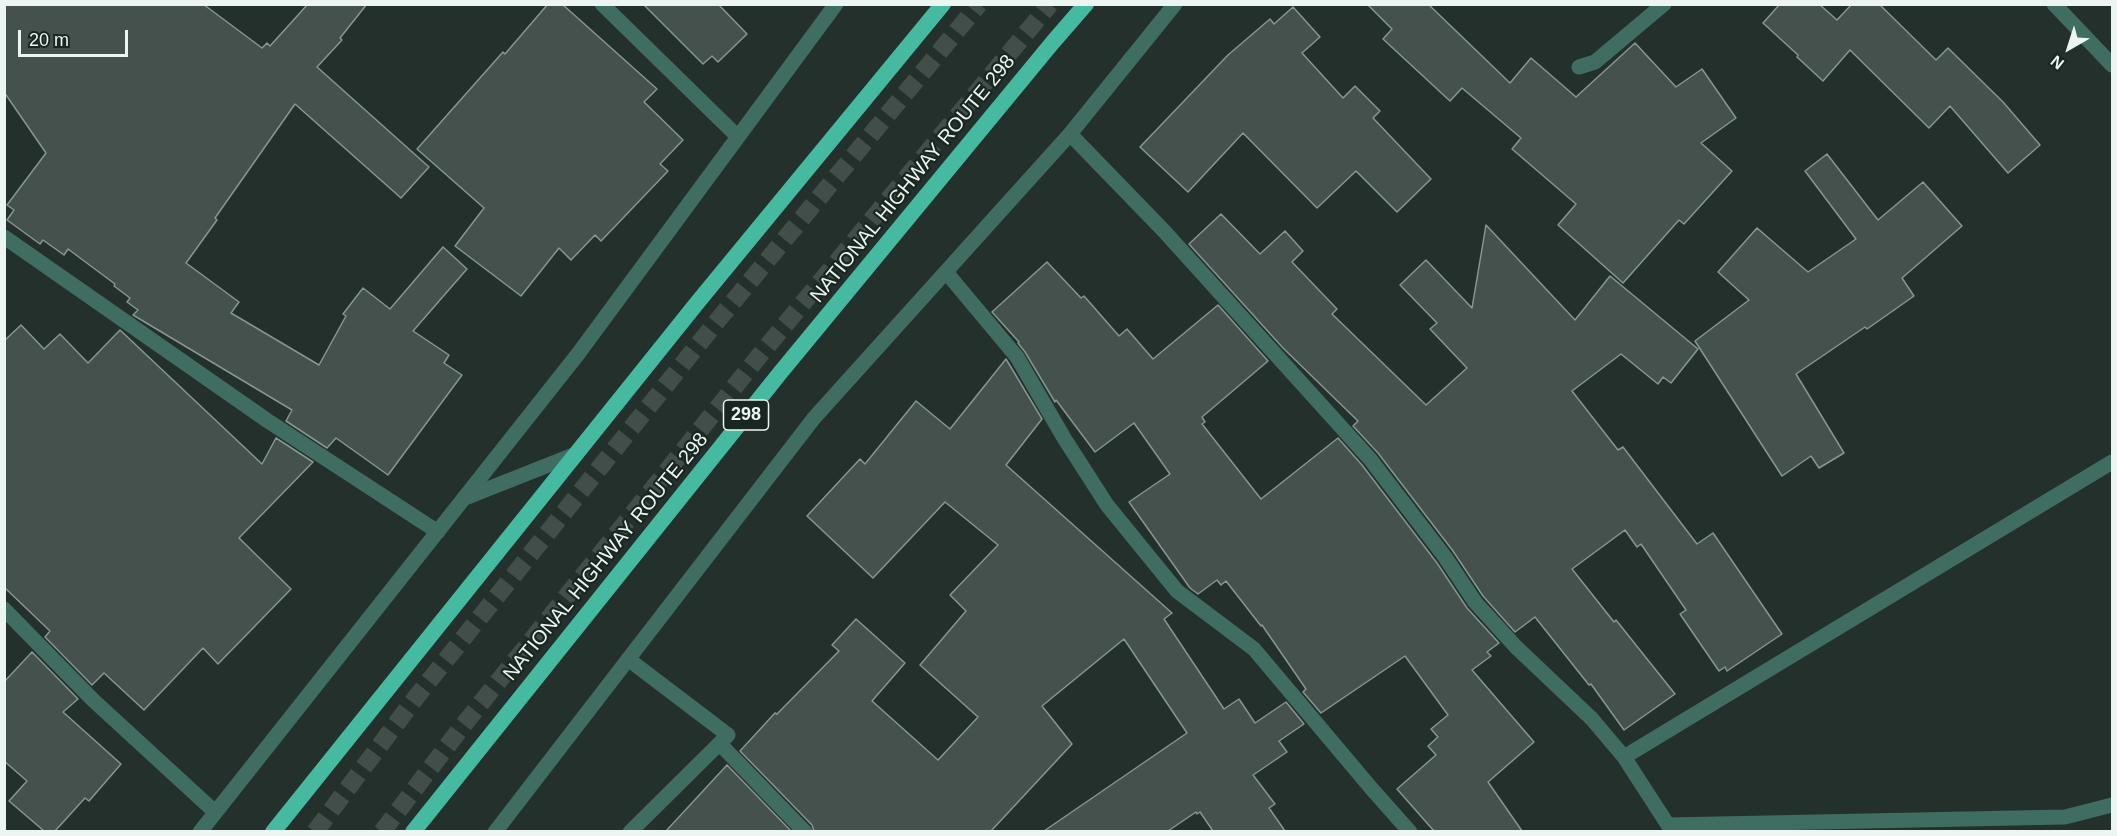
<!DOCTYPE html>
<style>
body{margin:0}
#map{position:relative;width:2117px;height:836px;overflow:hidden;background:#23302c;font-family:Helvetica,sans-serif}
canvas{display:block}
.frame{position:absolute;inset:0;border:6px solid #edf5f3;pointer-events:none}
.north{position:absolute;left:2039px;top:18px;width:60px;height:60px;-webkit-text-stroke:4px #192622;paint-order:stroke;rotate:219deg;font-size:16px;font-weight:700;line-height:24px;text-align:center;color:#edf5f3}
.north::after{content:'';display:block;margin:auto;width:21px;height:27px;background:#edf5f3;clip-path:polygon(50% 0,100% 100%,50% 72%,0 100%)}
.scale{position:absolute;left:18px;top:30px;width:110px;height:27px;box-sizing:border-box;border:3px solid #edf5f3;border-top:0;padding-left:8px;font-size:18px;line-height:21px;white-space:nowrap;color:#edf5f3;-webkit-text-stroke:4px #192622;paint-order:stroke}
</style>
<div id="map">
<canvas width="2117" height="836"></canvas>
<div class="frame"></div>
<div class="north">N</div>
<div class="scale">20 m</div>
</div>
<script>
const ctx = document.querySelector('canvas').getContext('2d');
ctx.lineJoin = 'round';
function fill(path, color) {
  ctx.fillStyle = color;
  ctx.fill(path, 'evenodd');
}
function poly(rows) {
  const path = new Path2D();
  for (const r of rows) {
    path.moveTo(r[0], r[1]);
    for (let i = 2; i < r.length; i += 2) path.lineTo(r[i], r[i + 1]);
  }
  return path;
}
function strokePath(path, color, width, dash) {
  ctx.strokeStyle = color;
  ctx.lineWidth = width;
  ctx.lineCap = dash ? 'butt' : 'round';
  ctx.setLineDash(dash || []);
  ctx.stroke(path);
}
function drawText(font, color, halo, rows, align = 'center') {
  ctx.font = font + ' Helvetica,sans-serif';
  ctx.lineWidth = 4.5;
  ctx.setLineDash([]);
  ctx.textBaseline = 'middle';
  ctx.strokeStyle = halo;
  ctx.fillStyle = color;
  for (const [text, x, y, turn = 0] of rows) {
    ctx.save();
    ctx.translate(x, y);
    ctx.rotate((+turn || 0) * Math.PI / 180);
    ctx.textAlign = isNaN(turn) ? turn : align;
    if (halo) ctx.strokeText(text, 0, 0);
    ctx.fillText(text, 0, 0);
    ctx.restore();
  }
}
const building = poly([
 [4,4,203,4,262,48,267,43,270,46,308,4,367,4,340,38,342,40,317,67,429,167,401,198,295,104,215,218,217,220,186,263,239,302,231,313,319,365,346,316,343,314,363,288,390,309,443,247,467,269,413,331,449,355,444,363,462,375,388,475,336,438,327,448,286,421,292,410,133,315,138,310,127,302,130,298,114,286,115,284,68,249,64,255,43,240,40,244,7,220,14,210,7,205,46,153,4,92,4,4],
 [548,4,562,4,657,89,644,102,683,140,660,164,668,171,601,241,595,235,571,260,559,248,521,296,455,246,484,208,417,149,503,52,505,54,548,4],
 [643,4,718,4,747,34,718,62,712,56,703,64,643,4],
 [1367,4,1428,4,1510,83,1531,58,1576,97,1635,43,1676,87,1702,69,1736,118,1701,143,1732,171,1684,224,1679,220,1623,283,1558,225,1576,204,1512,149,1521,138,1462,88,1450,101,1383,39,1392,29,1367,4],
 [1780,4,1819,4,1837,20,1852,4,1879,4,1936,60,1948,48,2003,102,2040,145,2008,173,1950,106,1929,128,1850,50,1823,81,1797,57,1798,55,1763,23,1780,4],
 [1293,7,1320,37,1302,53,1343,98,1355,86,1380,111,1373,118,1431,179,1397,212,1356,171,1317,208,1243,133,1188,192,1140,147,1228,55,1270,19,1274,24,1293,7],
 [1827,154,1878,220,1923,182,1962,226,1902,278,1914,296,1867,329,1865,327,1796,374,1844,453,1819,468,1811,456,1782,476,1695,341,1749,300,1718,272,1757,228,1808,272,1856,239,1805,171,1827,154],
 [1221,214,1260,254,1285,231,1303,251,1292,262,1337,309,1332,314,1426,405,1467,368,1430,329,1437,323,1400,285,1426,260,1472,308,1486,225,1575,320,1610,276,1698,349,1671,383,1663,377,1658,384,1621,354,1572,391,1618,450,1623,447,1697,544,1713,533,1782,634,1727,671,1725,667,1719,671,1680,614,1686,610,1641,544,1637,547,1625,530,1572,569,1614,622,1616,620,1675,694,1624,730,1591,684,1589,685,1535,617,1515,632,1483,596,1453,551,1378,453,1353,426,1358,421,1283,348,1189,244,1221,214],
 [1047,262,1081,298,1084,296,1119,336,1127,329,1153,359,1218,305,1268,361,1202,417,1205,422,1202,424,1261,499,1338,438,1362,465,1437,563,1467,608,1499,643,1487,652,1491,656,1472,670,1534,742,1488,782,1522,831,1434,831,1397,789,1436,755,1428,746,1438,737,1431,729,1448,715,1405,656,1321,713,1303,692,1306,689,1262,625,1261,626,1226,581,1221,585,1217,580,1198,594,1190,588,1129,502,1170,474,1134,423,1095,452,1056,400,1055,402,1025,352,1018,343,1019,342,992,312,1047,262],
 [21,325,44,349,60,334,88,363,120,330,262,464,276,438,313,462,239,538,291,589,218,664,203,648,144,710,104,673,92,685,45,637,50,631,4,587,4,341,21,325],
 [1006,359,1042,419,1006,465,1172,613,1164,619,1224,709,1239,699,1255,723,1286,702,1304,724,1279,741,1287,752,1253,775,1275,804,1269,808,1285,831,1213,831,1200,812,1197,814,1196,812,1168,831,1044,831,1187,733,1124,639,1042,706,1072,744,991,831,814,831,812,825,740,751,775,713,777,714,839,651,832,645,856,619,905,663,872,701,938,760,978,717,920,665,966,611,950,595,998,545,945,502,873,578,807,516,860,459,865,464,916,401,950,429,1006,359],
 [32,652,78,699,63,712,121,764,89,801,85,798,55,831,44,831,9,801,27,781,4,761,4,682,32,652],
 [727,765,791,831,666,831,727,765]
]);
const motorwayTunnel = poly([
 [315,832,417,696,718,320,979,4],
 [382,832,461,728,760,355,1050,4]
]);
const minor = poly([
 [602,4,737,136],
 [2054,4,2112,65],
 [1579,67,1595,62,1664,4],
 [1070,134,1164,231,1370,459,1445,557,1475,602,1516,647,1592,719,1624,757,1668,825,2065,817,2112,805],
 [4,237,268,421,438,532],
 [946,272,1017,357,1064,438,1107,505,1177,591,1254,649,1371,788,1410,832],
 [465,498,576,454],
 [4,609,93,700,215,812],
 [628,659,728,735,630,832],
 [720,744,805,832],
 [1624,757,2112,462],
 [200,832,578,354,836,4],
 [495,832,814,418,1070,134,1175,4]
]);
const trunk = poly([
 [273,832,697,303,943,4],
 [413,832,780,373,1053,42,1086,4]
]);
const shields = [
 [746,415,45]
];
const shieldNames = [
 ["298",746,415]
];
const streetNames = [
 ["NATIONAL HIGHWAY ROUTE 298",913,179,-51],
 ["NATIONAL HIGHWAY ROUTE 298",606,557,-51]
];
fill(building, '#44514d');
strokePath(building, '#879692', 1.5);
strokePath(motorwayTunnel, '#414e4a', 18, [18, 9]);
strokePath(minor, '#406d61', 15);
strokePath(trunk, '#46baa0', 16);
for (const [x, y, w] of shields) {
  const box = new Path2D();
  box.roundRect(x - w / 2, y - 15, w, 30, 4.5);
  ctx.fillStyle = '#192622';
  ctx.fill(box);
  strokePath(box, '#edf5f3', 1.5);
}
drawText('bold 18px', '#edf5f3', null, shieldNames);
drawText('20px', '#edf5f3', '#192622', streetNames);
</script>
